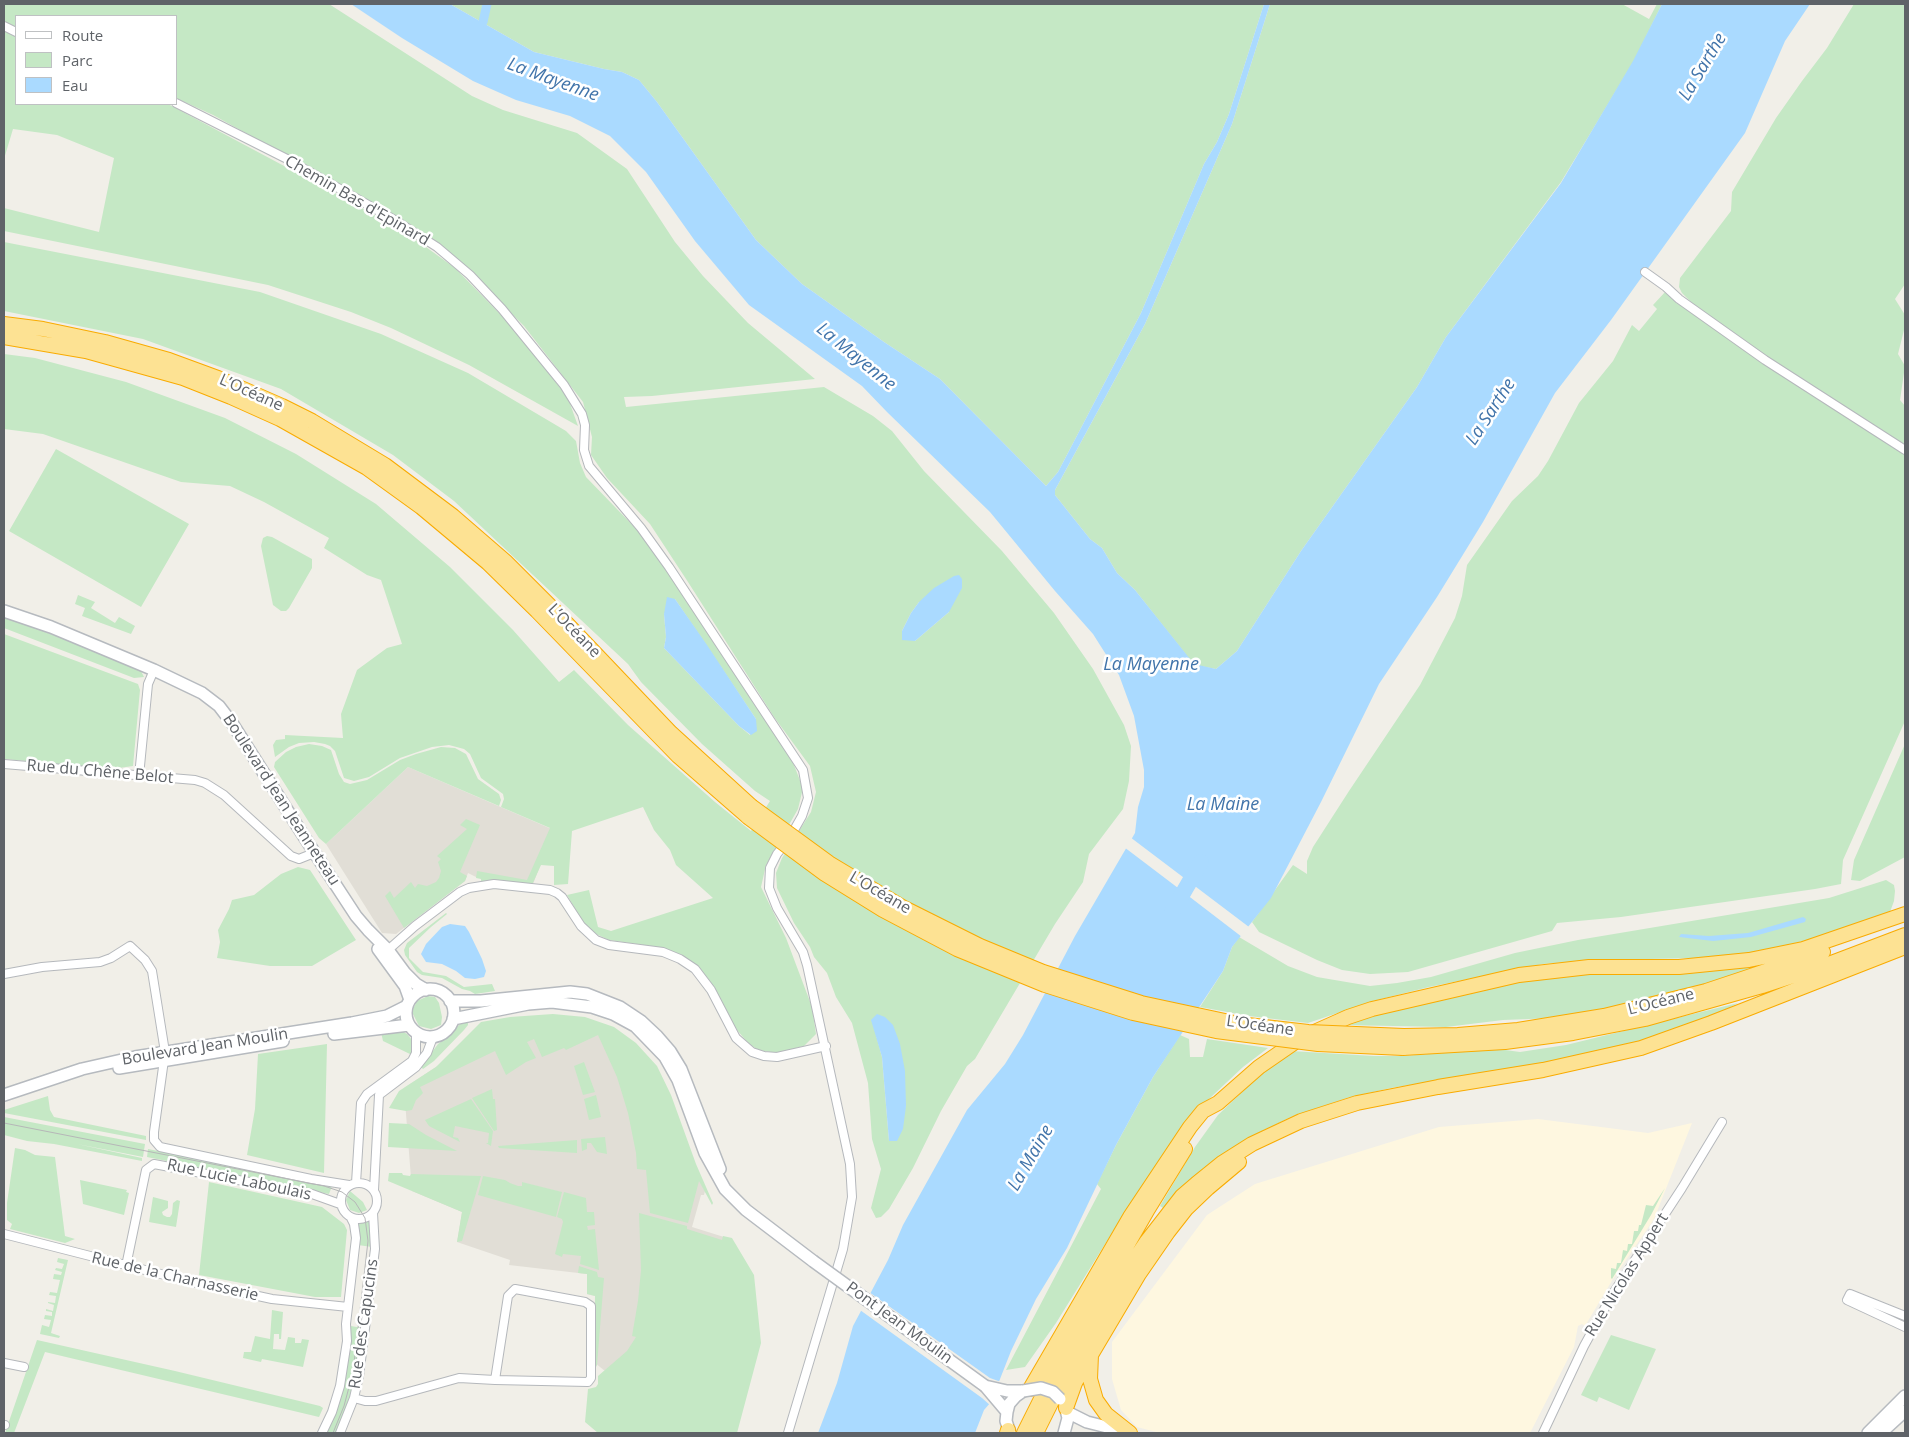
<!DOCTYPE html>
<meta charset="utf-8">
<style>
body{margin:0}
#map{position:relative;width:1909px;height:1437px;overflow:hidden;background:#f1efe8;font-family:"Open Sans",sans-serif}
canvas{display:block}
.frame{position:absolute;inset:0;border:5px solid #5f6368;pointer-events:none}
.legend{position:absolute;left:15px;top:15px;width:162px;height:90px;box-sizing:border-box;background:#fff;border:1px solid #bfc1c3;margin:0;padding:6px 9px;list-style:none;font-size:15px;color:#5f6368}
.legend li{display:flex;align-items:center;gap:10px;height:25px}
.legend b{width:25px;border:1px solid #bfc1c3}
</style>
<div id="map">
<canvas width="1909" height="1437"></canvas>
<div class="frame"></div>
<ul class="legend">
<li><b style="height:6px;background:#fff"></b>Route</li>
<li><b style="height:14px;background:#c5e8c5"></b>Parc</li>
<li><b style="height:14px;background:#aadaff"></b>Eau</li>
</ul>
</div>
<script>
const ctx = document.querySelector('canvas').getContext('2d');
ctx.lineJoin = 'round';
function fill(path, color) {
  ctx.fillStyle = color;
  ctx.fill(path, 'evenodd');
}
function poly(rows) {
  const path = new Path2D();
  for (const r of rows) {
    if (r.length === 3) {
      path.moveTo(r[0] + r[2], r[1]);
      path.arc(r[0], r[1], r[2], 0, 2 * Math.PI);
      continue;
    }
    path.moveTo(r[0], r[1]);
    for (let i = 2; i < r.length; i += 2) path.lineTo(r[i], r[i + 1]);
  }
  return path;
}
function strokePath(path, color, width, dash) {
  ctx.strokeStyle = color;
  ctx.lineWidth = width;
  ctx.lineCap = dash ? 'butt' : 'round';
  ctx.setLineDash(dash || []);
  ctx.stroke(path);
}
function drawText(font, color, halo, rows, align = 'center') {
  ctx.font = font + ' "Open Sans",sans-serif';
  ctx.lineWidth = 5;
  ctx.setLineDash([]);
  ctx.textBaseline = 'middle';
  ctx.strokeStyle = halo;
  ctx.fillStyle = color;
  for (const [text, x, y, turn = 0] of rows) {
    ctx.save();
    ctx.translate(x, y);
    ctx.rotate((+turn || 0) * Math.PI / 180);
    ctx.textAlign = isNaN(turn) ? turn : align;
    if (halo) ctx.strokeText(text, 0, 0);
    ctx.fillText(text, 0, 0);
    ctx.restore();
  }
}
const commercial = poly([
 [1538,1119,1648,1133,1692,1123,1654,1219,1613,1279,1585,1326,1582,1324,1578,1326,1574,1347,1530,1433,1160,1433,1137,1427,1121,1410,1112,1379,1112,1342,1207,1215,1255,1184,1439,1127]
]);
const education = poly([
 [408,767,554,830,533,884,476,877,468,873,465,881,396,934,382,933,326,844],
 [504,1022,600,1027,694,1170,705,1191,704,1195,701,1195,692,1227,724,1237,752,1278,605,1371,595,1363,595,1296,587,1294,587,1274,509,1265,510,1260,457,1242,462,1212,412,1191,404,1088]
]);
const green = poly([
 [4,4,329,4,472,96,503,110,577,133,627,169,675,242,703,276,748,323,815,379,652,396,624,397,626,407,824,387,873,416,892,431,924,471,1002,551,1054,613,1093,669,1124,725,1131,746,1129,781,1123,809,1089,854,1083,882,1055,924,975,1059,967,1066,941,1111,913,1168,889,1209,881,1217,876,1218,871,1208,881,1169,872,1139,868,1083,852,1023,836,997,827,973,814,957,810,947,794,923,777,888,776,873,782,858,811,812,816,792,810,766,774,717,688,582,650,524,607,478,591,455,592,437,583,402,524,326,456,259,428,237,353,192,213,115,176,98,176,16,16,16,16,27,4,21],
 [919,602,949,612,915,641,902,631,911,613],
 [872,1020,906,1106,889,1141,882,1057],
 [450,4,1264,4,1229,114,1217,142,1204,164,1141,313,1058,472,1046,486,940,379,884,342,802,284,756,240,657,102,639,80,622,72,604,69,534,52],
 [1270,4,1622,4,1649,19,1657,4,1662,4,1634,61,1561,182,1446,337,1417,387,1301,551,1237,651,1216,669,1194,665,1135,590,1117,573,1102,548,1090,539,1055,495,1055,490,1145,324,1232,124],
 [1854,4,1905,4,1905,284,1895,299,1905,315,1905,326,1898,354,1905,366,1900,400,1905,406,1905,446,1775,362,1693,304,1682,293,1679,287,1680,278,1731,211,1732,192,1776,118,1802,81,1827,48],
 [4,31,16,37,16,104,168,104,359,206,419,242,455,268,505,319,538,359,568,398,578,426,469,365,391,328,351,312,268,285,4,231,4,208,99,232,114,158,57,135,13,129,4,159],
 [4,242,260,292,381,334,468,373,566,431,576,441,580,463,586,477,645,538,792,760,803,788,798,809,766,865,761,887,786,938,812,1007,816,1034,804,1046,777,1053,758,1050,748,1043,737,1030,707,977,684,957,657,947,609,940,592,932,583,922,567,895,589,890,598,927,611,931,713,898,676,865,670,850,654,830,643,807,572,831,568,884,554,885,554,866,541,865,532,885,481,883,481,879,476,878,477,871,527,880,550,828,501,807,504,799,503,794,481,778,470,754,464,749,449,745,432,747,400,758,369,777,354,781,344,778,335,751,330,746,325,744,314,742,299,743,289,747,275,757,273,745,276,740,285,739,285,735,343,738,341,714,357,670,387,648,402,644,381,580,367,575,324,548,329,538,264,502,230,486,181,482,43,434,4,429,4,354,35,358,126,382,225,418,296,454,376,504,450,567,513,630,559,682,574,670,628,725,715,802,751,831,770,801,755,791,702,744,641,682,628,664,454,501,393,455,281,389,143,339,4,311],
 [675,599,756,719,750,735,739,726,664,648,666,637,664,614],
 [1666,291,1706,323,1905,455,1905,721,1843,860,1841,884,1815,889,1621,917,1557,923,1552,931,1408,972,1370,974,1342,970,1317,960,1259,932,1252,922,1293,865,1307,874,1307,861,1313,847,1349,791,1420,685,1455,618,1462,596,1467,565,1512,501,1538,476,1548,461,1579,403,1613,361,1632,325,1639,331,1657,309,1653,305],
 [56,449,189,524,141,607,9,531],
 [267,536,272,537,312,559,312,568,289,608,286,611,281,611,273,605,261,546,263,538],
 [78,595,95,602,91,608,115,623,119,617,135,626,131,634,82,616,85,608,75,604],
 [4,616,97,652,141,671,144,677,134,678,4,628],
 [4,634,138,684,140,690,133,766,112,769,4,759],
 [309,744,322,746,331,750,339,774,344,782,350,784,367,780,400,760,416,754,441,747,455,748,466,754,478,779,499,794,501,800,499,806,408,767,326,844,319,838,274,767,275,762,286,752,296,747],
 [1905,744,1905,857,1860,881,1851,880,1854,860],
 [466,819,480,825,460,872,467,876,465,881,404,928,385,896,390,891,394,898,411,882,415,888,418,884,427,886,436,882,439,878,441,871,438,862,441,859,437,856,467,829,460,825],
 [298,867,310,870,356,940,312,966,270,966,217,958,220,942,218,930,229,909,232,900,254,895,281,874],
 [1886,880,1894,885,1895,891,1894,901,1890,912,1818,937,1777,948,1744,954,1699,958,1597,960,1543,964,1429,987,1373,1001,1308,1023,1249,1016,1200,1007,1223,971,1232,947,1239,937,1288,966,1317,977,1370,986,1397,983,1431,977,1515,953,1578,940,1829,898],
 [446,913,447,914,431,927,409,948,409,958,423,972,446,976,464,987,492,984,495,991,475,994,470,991,462,989,442,978,422,975,417,972,405,955,404,950,407,943],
 [1765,964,1679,992,1637,1002,1555,1018,1503,1020,1446,1027,1341,1025,1369,1016,1527,980,1570,974,1689,972],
 [428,996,435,997,439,1003,442,1017,441,1025,431,1029,419,1026,413,1014,413,1009,417,1001],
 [1738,1003,1718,1014,1652,1038,1619,1047,1527,1066,1391,1088,1347,1098,1291,1117,1246,1139,1208,1165,1182,1188,1163,1208,1160,1206,1195,1147,1218,1115,1262,1073,1291,1051,1374,1056,1403,1056,1498,1049,1520,1052,1566,1045],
 [553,1014,585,1017,614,1027,636,1043,657,1066,671,1095,696,1164,713,1203,712,1205,699,1181,688,1223,650,1213,646,1170,637,1169,636,1153,628,1113,617,1077,598,1035,566,1050,564,1048,542,1057,534,1039,527,1042,536,1058,526,1062,506,1075,495,1051,420,1087,423,1093,416,1100,412,1110,406,1111,389,1108,399,1091,436,1067,481,1022,510,1017],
 [468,1019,468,1025,464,1030,434,1061,423,1069,421,1067,438,1044,450,1035,460,1024],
 [400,1030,407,1034,412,1040,414,1044,412,1055,383,1041,381,1032],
 [1180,1035,1189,1039,1190,1057,1203,1057,1207,1039,1268,1048,1243,1067,1210,1098,1185,1126,1159,1161,1125,1212,1056,1323,1025,1367,1006,1370,1101,1189,1097,1184,1116,1145,1153,1077],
 [327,1044,324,1173,247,1155,255,1109,258,1054],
 [584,1062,595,1092,583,1095,574,1066],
 [492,1089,493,1099,495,1099,497,1130,494,1131,472,1098],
 [596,1095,601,1117,589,1120,584,1099],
 [48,1096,50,1110,54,1117,146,1136,146,1140,4,1113,4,1110],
 [471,1099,493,1131,491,1146,486,1143,488,1143,489,1133,455,1126,453,1137,458,1138,460,1142,429,1126,425,1120],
 [4,1117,145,1144,143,1157,77,1144,142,1158,142,1161,54,1144,27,1141,4,1135],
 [389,1123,409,1124,426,1135,457,1151,388,1147],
 [605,1137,607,1154,597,1152,591,1143,587,1143,587,1149,582,1151,581,1139],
 [577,1140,577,1153,499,1148,498,1146],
 [15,1148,25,1150,35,1155,55,1157,65,1236,75,1239,65,1243,10,1229,12,1224,7,1220,7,1203],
 [148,1149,324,1184,332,1186,329,1194,147,1157],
 [389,1173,402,1173,403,1175,410,1176,411,1174,481,1176,462,1241,457,1242,462,1212,388,1181],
 [483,1176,505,1180,510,1183,518,1186,522,1186,522,1182,562,1192,556,1217,478,1195],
 [80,1180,127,1190,126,1192,129,1193,124,1215,83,1204],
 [209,1182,322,1207,344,1224,347,1230,341,1297,315,1297,199,1275],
 [1665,1188,1651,1215,1612,1279,1611,1278,1611,1268,1616,1269,1617,1263,1621,1263,1623,1250,1627,1251,1628,1244,1632,1244,1634,1231,1638,1231,1639,1225,1641,1225,1646,1205,1653,1206],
 [350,1191,363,1202,367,1210,359,1213,350,1210,346,1200],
 [564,1192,586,1198,587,1212,594,1212,595,1225,587,1226,588,1230,595,1229,599,1270,580,1264,581,1256,563,1254,562,1257,555,1254,563,1222,562,1219,557,1217],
 [153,1197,168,1201,168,1208,162,1212,163,1215,167,1217,170,1217,172,1214,173,1203,177,1200,180,1201,176,1227,149,1222],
 [639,1213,687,1226,687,1229,722,1240,723,1236,732,1238,754,1275,761,1343,737,1433,598,1433,585,1422,588,1389,596,1387,598,1384,598,1376,627,1351,636,1337,632,1336,638,1301,641,1270],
 [371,1220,372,1247,358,1245,358,1224],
 [58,1258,68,1260,51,1333,60,1336,59,1338,40,1334,42,1325,49,1327,51,1320,44,1319,45,1315,52,1316,52,1312,46,1311,46,1309,53,1311,54,1305,48,1303,48,1302,55,1303,56,1296,49,1295,50,1292,57,1293,60,1280,53,1279,54,1274,61,1275,62,1272,55,1270,56,1268,62,1269,64,1264,57,1262],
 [579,1266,597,1272,598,1277,604,1278,597,1365,594,1371,595,1296,587,1294,587,1274,578,1273],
 [272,1310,283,1312,281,1339,279,1339,279,1334,274,1334,273,1349,285,1350,288,1337,295,1338,295,1343,301,1343,302,1339,309,1340,303,1367,262,1359,261,1362,243,1358,244,1352,251,1352,255,1336,270,1339],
 [351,1326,362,1328,356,1375,349,1404,337,1433,325,1433,346,1367],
 [1611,1335,1656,1349,1629,1410,1599,1397,1597,1402,1581,1395],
 [37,1340,175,1371,320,1406,323,1408,319,1417,45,1352,14,1433,5,1433]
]);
const water = poly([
 [351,4,450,4,534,52,604,69,622,72,639,80,657,102,756,240,802,284,884,342,940,379,1046,486,1058,472,1141,313,1204,164,1217,142,1229,114,1264,4,1270,4,1232,124,1145,324,1055,490,1055,495,1090,539,1102,548,1117,573,1135,590,1194,664,1216,669,1237,651,1301,551,1417,387,1446,337,1561,183,1633,61,1662,4,1810,4,1785,41,1745,133,1611,320,1555,393,1483,522,1437,597,1379,684,1321,802,1271,898,1232,947,1223,971,1153,1077,1116,1145,1067,1248,1036,1299,1011,1351,991,1402,984,1410,975,1433,818,1433,837,1383,853,1326,888,1260,903,1225,967,1110,1005,1064,1023,1035,1075,936,1135,833,1138,807,1144,787,1144,770,1134,716,1119,675,1093,634,1055,591,990,512,887,412,862,386,749,305,695,241,646,172,610,136,570,116,516,100,473,81,402,38],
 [959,575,962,579,962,588,949,612,915,641,902,640,902,631,911,613,919,602,934,588,954,576],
 [667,597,675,599,707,645,756,719,757,731,751,735,739,726,664,648,666,637,664,614],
 [1803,917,1806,919,1805,922,1751,937,1713,941,1679,937,1681,934,1709,936,1748,933],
 [450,924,465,926,469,932,482,959,486,971,484,977,475,979,465,978,456,971,442,964,426,962,421,954,426,944,442,927],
 [877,1014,885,1017,893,1025,900,1044,905,1071,906,1106,903,1129,897,1141,889,1141,882,1057,871,1020]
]);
const pier = poly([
 [1130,837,1249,927,1242,937,1182,891,1188,882,1182,891,1124,847],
 [869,1292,990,1378,1001,1382,991,1406,982,1398,860,1310]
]);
const canal = poly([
 [483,22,487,4]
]);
const river = poly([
 [1172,912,1201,862]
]);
const street = poly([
 [4,26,16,32],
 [176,103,287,159,393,219,437,247,470,275,502,309,564,385,582,414,585,425,584,450,589,466,641,528,669,567,803,770,808,798,802,816,789,839,777,854,770,868,769,888,777,908,803,952,807,965,850,1164,852,1197,843,1249,788,1433],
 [1645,272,1666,287,1679,299,1765,360,1905,450],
 [4,764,195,780,205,783,224,795,291,856,299,859,314,853],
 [139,776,148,684,154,670],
 [388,950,415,926,460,892,469,888,494,884,550,890,557,893,562,897,581,926,596,940,609,945,663,952,680,959,695,969,711,990,736,1038,752,1052,764,1056,777,1057,826,1046],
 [4,974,42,967,100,962,111,958,130,946,145,960,152,971,165,1052],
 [164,1060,154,1132,154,1140,160,1147,311,1179,349,1185],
 [359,1201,18],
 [356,1183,361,1103,367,1094,412,1061,416,1053,416,1033],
 [374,1190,379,1095,416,1067,427,1053,433,1037],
 [4,1234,192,1282,235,1291,272,1299,348,1307],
 [126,1266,146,1170,154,1164,312,1194,340,1204],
 [1905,1316,1850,1294,1847,1300,1905,1327],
 [4,1363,24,1367],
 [354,1398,365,1401,376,1401,459,1378,495,1380,588,1382,591,1378,591,1306,585,1302,515,1289,508,1296,495,1380],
 [4,1425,5,1425],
 [322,1433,332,1412,340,1386,347,1341,346,1324,356,1238,354,1224,351,1218],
 [340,1433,354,1398,359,1376,375,1249,373,1213],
 [1543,1433,1584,1346,1612,1295,1682,1188,1722,1122]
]);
const secondary = poly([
 [4,611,51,627,154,670,202,693,219,706,232,723,303,835,356,916,368,930,388,950,405,973,416,984,426,990],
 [378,949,405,986,410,1000],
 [430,1013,24],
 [450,1001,481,1001,570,992,587,994,620,1007,641,1021,657,1036,670,1051,681,1069,720,1169],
 [453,1019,528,1004,552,1002,592,1007,613,1014,635,1026,665,1057,678,1080,705,1153,725,1189,746,1210,813,1261],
 [334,1034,409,1025],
 [119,1068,283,1041],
 [4,1095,82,1069,135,1057,352,1023,387,1016,407,1006],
 [985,1386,1007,1391,1023,1391],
 [985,1386,1007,1412],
 [1067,1412,1087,1422,1127,1432],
 [1010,1433,1006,1421,1007,1412,1009,1404,1016,1396,1023,1391],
 [1064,1433,1068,1418,1065,1406],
 [1868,1433,1905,1396],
 [1881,1433,1905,1411]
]);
const highway = poly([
 [4,324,43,329,105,342,169,360,218,378,282,406,312,421,385,465,453,516,505,561,553,609,671,733,751,806],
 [4,337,86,351,183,378,231,397,280,419,367,468,421,507,488,563,537,611,678,756,748,817],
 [1404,1036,1458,1035,1518,1030,1604,1016,1706,991,1823,952],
 [1403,1048,1505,1042,1573,1033,1645,1019,1762,986,1826,965,1905,935],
 [1030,1389,1130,1217,1190,1127,1203,1111,1218,1103,1259,1067,1301,1038,1348,1017,1372,1009,1519,975,1589,967,1679,967,1749,960,1803,949,1905,914],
 [1066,1408,1075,1383,1088,1359],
 [1007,1433,1008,1430],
 [1024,1433,1048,1385,1110,1275,1148,1209,1185,1149],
 [1036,1433,1059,1387,1130,1266,1147,1241,1182,1196,1196,1184,1222,1163,1252,1144,1301,1121,1357,1103,1438,1087,1543,1070,1641,1048,1711,1023,1905,947],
 [1130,1433,1106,1414,1096,1400,1090,1379,1091,1355,1139,1274,1168,1232,1186,1209,1208,1188,1239,1162]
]);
const tram = poly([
 [4,1123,324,1186,342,1192,355,1202,365,1218,368,1241,353,1372,344,1406,333,1433]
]);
const secondaryBridge = poly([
 [813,1261,985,1386],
 [1023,1391,1041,1388,1053,1392,1060,1399]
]);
const highwayBridge = poly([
 [751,806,829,863,904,908,980,946,1043,972,1141,1003,1239,1024,1308,1032,1404,1036],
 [748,817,825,874,883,910,957,949,1045,985,1133,1013,1216,1031,1318,1044,1403,1048]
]);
const streetNames = [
 ["Chemin Bas d'Epinard",357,201,30],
 ["L’Océane",251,393,24],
 ["L’Océane",574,631,46],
 ["Rue du Chêne Belot",100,772,5],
 ["Boulevard Jean Jeanneteau",281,800,57],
 ["L’Océane",880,893,30],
 ["L’Océane",1661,1002,-14],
 ["L’Océane",1260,1026,8],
 ["Boulevard Jean Moulin",205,1047,-9],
 ["Rue Lucie Laboulais",239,1180,12],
 ["Rue Nicolas Appert",1627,1275,-58],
 ["Rue de la Charnasserie",175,1277,13],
 ["Pont Jean Moulin",899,1323,36],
 ["Rue des Capucins",364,1324,-82]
];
const waterNames = [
 ["La Sarthe",1703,67,-59],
 ["La Mayenne",553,80,20],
 ["La Mayenne",856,357,39],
 ["La Sarthe",1491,412,-57],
 ["La Mayenne",1151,665],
 ["La Maine",1223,805],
 ["La Maine",1031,1158,-60]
];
fill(commercial, '#fef7e0');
fill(education, '#e1ded6');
fill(green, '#c5e8c5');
fill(water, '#aadaff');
fill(pier, '#f1efe8');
strokePath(canal, '#aadaff', 9);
strokePath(river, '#aadaff', 16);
strokePath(street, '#b5b8bc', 10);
strokePath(secondary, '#b6babf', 14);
strokePath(highway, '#f9ab00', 16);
strokePath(street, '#fff', 8);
strokePath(secondary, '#fff', 11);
strokePath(highway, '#fde293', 14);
strokePath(tram, '#b6b7b8', 1);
strokePath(secondaryBridge, '#b6babf', 14, []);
strokePath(highwayBridge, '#f9ab00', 16, []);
strokePath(secondaryBridge, '#fff', 11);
strokePath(highwayBridge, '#fde293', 14);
drawText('16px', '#5f6368', '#fff', streetNames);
drawText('italic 18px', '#4174aa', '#fff', waterNames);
</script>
